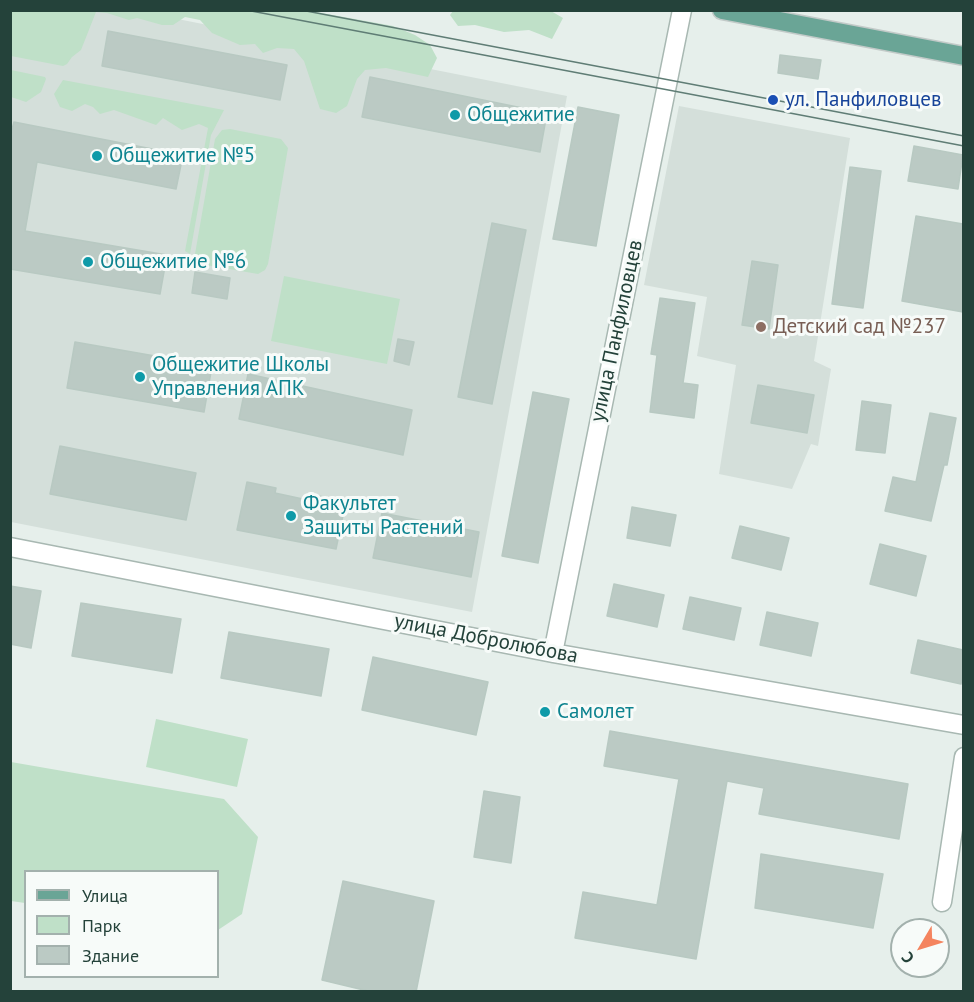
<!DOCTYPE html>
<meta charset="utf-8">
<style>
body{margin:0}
#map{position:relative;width:974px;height:1002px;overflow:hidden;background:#e6efeb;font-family:"PT Sans",sans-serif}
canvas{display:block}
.frame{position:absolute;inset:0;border:12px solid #24423a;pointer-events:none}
.legend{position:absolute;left:24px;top:870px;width:195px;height:108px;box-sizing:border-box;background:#f7fbf9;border:2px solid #a3b1ad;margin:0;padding:8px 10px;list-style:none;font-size:18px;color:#24423a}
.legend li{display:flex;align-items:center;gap:12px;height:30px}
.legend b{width:30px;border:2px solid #a3b1ad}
.north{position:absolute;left:890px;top:918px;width:60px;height:60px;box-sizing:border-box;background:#f7fbf9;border:2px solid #a3b1ad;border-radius:50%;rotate:232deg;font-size:16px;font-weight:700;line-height:24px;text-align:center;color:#24423a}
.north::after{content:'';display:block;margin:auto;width:21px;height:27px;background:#f4845f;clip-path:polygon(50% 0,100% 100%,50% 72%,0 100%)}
</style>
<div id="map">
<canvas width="974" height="1002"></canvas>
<div class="frame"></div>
<ul class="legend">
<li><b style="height:8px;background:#6aa596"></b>Улица</li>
<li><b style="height:16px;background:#bfe0c8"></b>Парк</li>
<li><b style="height:16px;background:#bbcac4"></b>Здание</li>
</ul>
<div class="north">С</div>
</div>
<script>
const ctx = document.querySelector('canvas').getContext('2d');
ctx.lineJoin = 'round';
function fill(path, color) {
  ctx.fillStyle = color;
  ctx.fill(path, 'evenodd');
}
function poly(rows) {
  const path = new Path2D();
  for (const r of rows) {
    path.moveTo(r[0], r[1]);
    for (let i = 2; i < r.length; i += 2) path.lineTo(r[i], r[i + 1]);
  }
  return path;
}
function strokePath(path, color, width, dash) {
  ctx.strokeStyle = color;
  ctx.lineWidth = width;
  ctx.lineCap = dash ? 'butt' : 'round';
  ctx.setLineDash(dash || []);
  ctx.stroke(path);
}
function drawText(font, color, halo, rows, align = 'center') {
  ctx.font = font + ' "PT Sans",sans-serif';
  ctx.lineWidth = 6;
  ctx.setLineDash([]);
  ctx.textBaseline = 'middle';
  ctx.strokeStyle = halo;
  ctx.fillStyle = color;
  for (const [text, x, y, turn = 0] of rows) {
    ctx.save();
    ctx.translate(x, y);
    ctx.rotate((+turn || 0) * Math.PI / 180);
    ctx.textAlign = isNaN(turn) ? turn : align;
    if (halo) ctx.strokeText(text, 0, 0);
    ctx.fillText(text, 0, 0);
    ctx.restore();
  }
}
const built = poly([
 [10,11,137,11,567,96,472,612,11,522],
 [679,106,850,138,814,361,831,369,818,446,811,444,792,489,719,474,736,365,697,356,707,297,644,285]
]);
const green = poly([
 [10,11,311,11,393,26,415,35,430,45,437,58,428,77,386,68,365,70,357,79,347,106,336,113,320,109,304,61,294,49,277,48,263,53,255,44,240,45,212,33,200,20,185,17,173,25,162,25,137,18,129,20,107,13,96,12,81,50,72,57,67,64,63,66,11,56],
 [453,11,551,11,563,18,552,39,529,30,504,32,475,25,458,26,450,15],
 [11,70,45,77,46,79,41,92,26,102,11,97],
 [63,80,224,110,211,135,190,254,185,251,208,128,199,124,182,130,163,118,156,125,114,110,100,114,93,107,85,104,72,111,60,107,54,94],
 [230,129,281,139,288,148,268,264,265,270,258,274,206,265,199,261,195,254,215,139,222,130],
 [284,276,400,299,387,364,271,341],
 [156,719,248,739,237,787,146,767],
 [11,762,224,799,258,837,242,914,218,930,218,872,26,872,25,903,11,901]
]);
const building = poly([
 [108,31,287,65,280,100,102,66,108,31],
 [780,55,821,60,818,79,778,73,780,55],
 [370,77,547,113,540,152,362,117,370,77],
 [578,107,619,115,596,246,553,239,578,107],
 [14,122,183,155,176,189,37,162,25,231,167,255,160,294,10,269,10,137,14,122],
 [914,146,963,155,958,189,908,181,914,146],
 [850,167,881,171,863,308,832,304,850,167],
 [916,216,963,224,963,312,902,301,916,216],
 [492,223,526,230,492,404,458,397,492,223],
 [752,261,778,265,769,329,742,325,752,261],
 [195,272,230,278,227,299,192,293,195,272],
 [660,298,695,303,683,383,698,385,694,418,650,412,657,355,651,354,660,298],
 [398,339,414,342,409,365,394,361,398,339],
 [75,342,212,366,204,412,67,388,75,342],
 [248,374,412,410,403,455,239,419,248,374],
 [758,385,814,395,807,433,751,423,758,385],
 [533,392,569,399,538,563,502,556,533,392],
 [862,401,891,405,885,453,856,450,862,401],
 [930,413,956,418,947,465,944,465,931,521,885,511,893,477,916,482,930,413],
 [60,446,196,473,186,520,50,494,60,446],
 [247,482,276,488,275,493,312,501,313,495,346,501,336,549,237,530,247,482],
 [632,507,676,515,670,546,627,538,632,507],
 [382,513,479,532,471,577,373,558,382,513],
 [740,526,789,538,781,570,732,558,740,526],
 [880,544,926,556,916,596,870,584,880,544],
 [614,584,664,595,657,627,607,616,614,584],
 [10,586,41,591,31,648,10,644,10,586],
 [690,597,741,608,734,640,683,629,690,597],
 [81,603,181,619,172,673,72,656,81,603],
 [767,612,818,623,811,656,760,645,767,612],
 [229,632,329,649,321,696,221,678,229,632],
 [918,640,963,650,963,674,961,684,911,673,918,640],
 [373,657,488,682,476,735,362,710,373,657],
 [610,731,908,784,899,839,759,814,764,788,727,781,696,959,575,938,583,892,657,905,679,779,604,766,610,731],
 [484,791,520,797,511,863,474,857,484,791],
 [761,854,883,874,873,928,755,908,761,854],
 [343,881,434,901,416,992,372,992,322,980,343,881]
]);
const minor = poly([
 [10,547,553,653,964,725],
 [553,653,682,10],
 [942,902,964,757]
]);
const major = poly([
 [722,10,964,56]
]);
const tram = poly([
 [246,10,964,146],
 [301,10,964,136]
]);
const markers = [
 [773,100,6,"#1a4fb4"],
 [455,115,6,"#0f9aa8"],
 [97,156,6,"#0f9aa8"],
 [88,262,6,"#0f9aa8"],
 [761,327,6,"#8d6e63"],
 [140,377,6,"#0f9aa8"],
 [291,516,6,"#0f9aa8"],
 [545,712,6,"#0f9aa8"]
];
const transitNames = [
 ["ул. Панфиловцев",785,100]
];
const cultureNames = [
 ["Общежитие",467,115],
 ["Общежитие №5",109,156],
 ["Общежитие №6",100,262],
 ["Общежитие Школы",152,365],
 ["Управления АПК",152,389],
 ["Факультет",303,504],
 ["Защиты Растений",303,528],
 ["Самолет",557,712]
];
const educationNames = [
 ["Детский сад №237",773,327]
];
const streetNames = [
 ["улица Панфиловцев",617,331,-78],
 ["улица Добролюбова",486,639,11]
];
fill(built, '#d4dfda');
fill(green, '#bfe0c8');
fill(building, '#bbcac4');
strokePath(building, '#b8c9c2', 1.5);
strokePath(minor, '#a8b8b2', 21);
strokePath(major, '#c2cac8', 21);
strokePath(minor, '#fff', 18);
strokePath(major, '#6aa596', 18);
strokePath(tram, '#5f7d75', 1.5);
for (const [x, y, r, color] of markers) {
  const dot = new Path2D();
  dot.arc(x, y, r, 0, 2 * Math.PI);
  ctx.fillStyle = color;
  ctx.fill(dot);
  strokePath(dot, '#f7fbf9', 2);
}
drawText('21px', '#164399', '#f7fbf9', transitNames, 'left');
drawText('21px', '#0d838f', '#f7fbf9', cultureNames, 'left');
drawText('21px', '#785e54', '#f7fbf9', educationNames, 'left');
drawText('21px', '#24423a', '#f7fbf9', streetNames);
</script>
